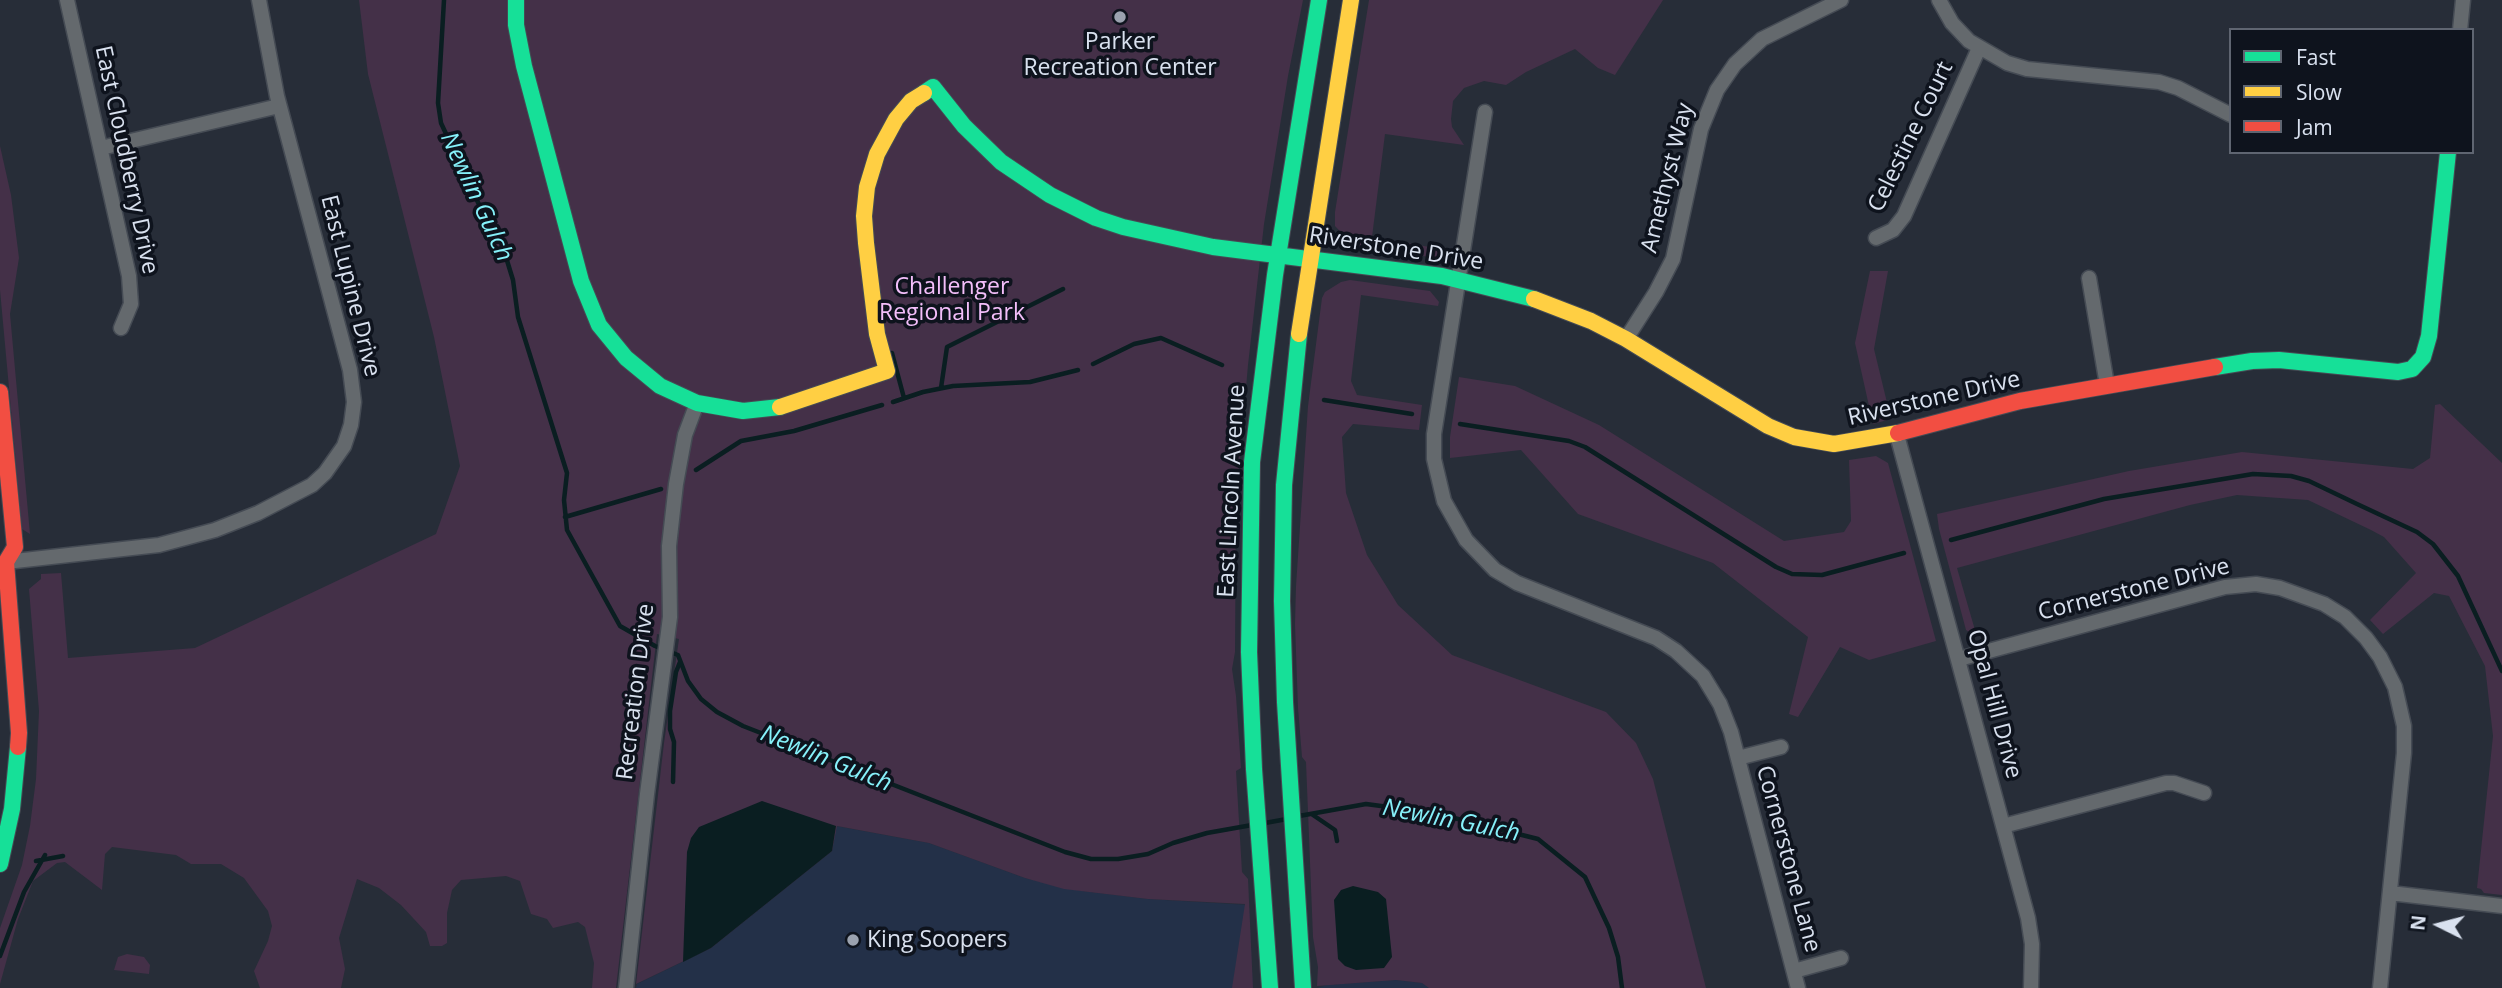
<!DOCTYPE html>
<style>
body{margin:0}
#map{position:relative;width:2502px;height:988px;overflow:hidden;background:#272d38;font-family:"Open Sans",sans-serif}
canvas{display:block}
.legend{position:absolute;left:2229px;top:28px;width:245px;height:126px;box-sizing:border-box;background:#0e131d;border:2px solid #5f6571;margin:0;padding:9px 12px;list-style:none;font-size:21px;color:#d9e1ef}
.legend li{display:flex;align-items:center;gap:14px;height:35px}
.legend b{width:35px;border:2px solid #5f6571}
.north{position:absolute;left:2404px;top:890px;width:70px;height:70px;-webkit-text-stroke:5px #0e131d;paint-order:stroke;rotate:276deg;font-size:19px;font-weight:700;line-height:28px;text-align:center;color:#d9e1ef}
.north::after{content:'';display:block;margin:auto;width:24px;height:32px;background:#d9e1ef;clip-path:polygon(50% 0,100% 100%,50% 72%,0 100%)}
</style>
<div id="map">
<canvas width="2502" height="988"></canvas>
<ul class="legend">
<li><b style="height:9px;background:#16e098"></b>Fast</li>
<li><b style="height:9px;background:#ffcf43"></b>Slow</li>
<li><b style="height:9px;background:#f24e42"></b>Jam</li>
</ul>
<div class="north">N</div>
</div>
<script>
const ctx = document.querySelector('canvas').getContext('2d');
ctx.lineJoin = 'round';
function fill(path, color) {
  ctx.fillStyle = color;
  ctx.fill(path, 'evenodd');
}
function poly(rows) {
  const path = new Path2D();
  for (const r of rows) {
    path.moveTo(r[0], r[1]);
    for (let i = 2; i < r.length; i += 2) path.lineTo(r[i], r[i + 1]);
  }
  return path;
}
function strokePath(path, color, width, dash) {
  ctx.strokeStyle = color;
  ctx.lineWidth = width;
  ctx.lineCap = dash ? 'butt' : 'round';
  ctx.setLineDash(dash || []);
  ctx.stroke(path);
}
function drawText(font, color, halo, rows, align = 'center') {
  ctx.font = font + ' "Open Sans",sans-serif';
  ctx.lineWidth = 7;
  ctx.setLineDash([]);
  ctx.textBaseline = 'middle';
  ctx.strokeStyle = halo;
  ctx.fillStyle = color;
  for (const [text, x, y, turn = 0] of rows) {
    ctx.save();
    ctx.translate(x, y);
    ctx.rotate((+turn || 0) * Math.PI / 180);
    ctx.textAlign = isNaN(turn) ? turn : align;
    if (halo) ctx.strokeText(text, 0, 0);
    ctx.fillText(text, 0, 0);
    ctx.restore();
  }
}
const built = poly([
 [836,826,929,843,1025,878,1083,891,1148,899,1249,905,1253,988,636,988,637,984,711,948,832,851],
 [1396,980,1422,983,1429,988,1317,988,1327,985]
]);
const green = poly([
 [359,0,1303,0,1288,76,1264,224,1248,365,1236,500,1235,652,1232,669,1236,696,1241,768,1236,771,1242,872,1248,879,1253,988,1232,988,1245,904,1148,899,1064,889,1025,878,929,843,837,826,832,851,711,948,636,984,664,743,679,639,657,634,616,988,592,988,594,963,585,927,578,922,553,928,547,919,531,914,520,881,506,876,461,880,452,890,447,913,447,943,442,946,430,946,426,932,401,905,379,888,357,879,339,938,345,969,341,988,260,988,254,971,268,941,272,926,268,911,244,878,221,864,191,864,176,855,112,847,105,854,102,890,65,862,57,863,33,881,18,919,0,984,0,928,22,865,30,826,36,779,39,711,29,589,41,579,41,574,61,573,68,658,195,648,436,534,460,466,434,337,368,74],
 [1369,0,1663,0,1615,75,1598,68,1575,49,1526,72,1506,85,1484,81,1464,88,1453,101,1451,119,1452,127,1464,145,1385,134,1372,237,1447,250,1436,258,1358,246,1351,243,1335,226,1335,212],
 [0,146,11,195,19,258,10,314,30,534,22,529,0,290],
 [1870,271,1888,271,1874,349,1891,419,1873,424,1855,343],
 [1350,280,1430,291,1439,302,1438,306,1361,295,1351,381,1357,395,1422,405,1419,430,1353,424,1342,437,1346,493,1367,555,1398,605,1452,655,1606,712,1636,743,1653,779,1706,988,1429,988,1422,983,1396,980,1317,986,1318,967,1313,937,1306,762,1302,757,1298,708,1295,624,1296,586,1308,406,1322,298,1325,292,1341,282],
 [1459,377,1515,386,1599,425,1784,541,1844,532,1851,521,1849,460,1876,456,1888,463,1936,641,1869,660,1840,647,1798,717,1789,714,1808,637,1713,563,1578,514,1521,450,1450,458,1450,437],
 [2440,404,2502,463,2502,895,2484,893,2481,889,2477,888,2493,736,2485,666,2449,596,2434,593,2383,634,2370,620,2416,573,2384,537,2371,530,2308,500,2237,495,2190,505,1957,568,1977,637,1966,630,1939,529,1937,514,2129,471,2242,452,2413,469,2430,458,2435,405],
 [127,954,144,957,150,965,149,974,114,970,118,957]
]);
const water = poly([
 [762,801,836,826,832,851,711,948,683,962,687,852,691,838,699,827],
 [1353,886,1378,892,1386,899,1392,957,1384,968,1356,970,1345,966,1338,959,1334,900,1341,890]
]);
const stream = poly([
 [444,0,438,103,441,123,482,211,501,241,513,280,518,317,567,473,564,500,567,530,620,626,655,646,678,655,688,681,701,699,717,712,743,726,1065,852,1091,859,1118,859,1148,854,1173,843,1207,833,1252,825],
 [892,353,904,398],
 [1093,364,1134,344,1161,338,1222,365],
 [941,388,947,347,1063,289],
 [1324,400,1412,414],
 [893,402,923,392,953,386,1030,382,1078,370],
 [1460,424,1569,441,1585,447,1776,567,1792,574,1822,575,1904,553],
 [696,470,741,441,794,431,882,405],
 [565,517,661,489],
 [1951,540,2104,499,2253,474,2291,476,2309,481,2357,504,2417,532,2433,544,2458,576,2502,671],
 [673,782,674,742,670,729,670,711,676,672,680,662],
 [1313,815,1335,830,1337,841],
 [1299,816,1366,804,1434,813,1538,839,1585,877,1609,928,1618,957,1622,988],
 [1265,823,1287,819],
 [36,861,63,856],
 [0,956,24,892,45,855]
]);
const street = poly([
 [67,0,129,276,131,304,121,328],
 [1939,0,1952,23,1969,41,2007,63,2027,69,2159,82,2178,88,2231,115],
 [2460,30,2463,0],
 [1485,112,1434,434,1434,459,1444,501,1466,540,1495,570,1517,583,1656,638,1676,651,1703,676,1720,704,1731,732,1798,988],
 [101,148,279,106],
 [1876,238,1893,230,1904,216,1979,48],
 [2089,278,2107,385],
 [1626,339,1656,292,1673,259,1701,129,1717,90,1735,64,1762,39,1841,0],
 [1897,435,2028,918,2032,944,2031,988],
 [6,562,159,545,215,530,258,513,312,485,325,473,344,446,351,425,354,402,350,370,277,96,259,0],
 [1959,659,2225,587,2256,584,2280,588,2324,604,2345,617,2366,638,2380,657,2395,687,2404,726,2404,753,2380,988],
 [1738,758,1781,747],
 [2003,826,2166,783,2174,783,2204,793],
 [2390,893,2502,906],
 [1794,971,1841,958],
 [626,988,647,794,670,617,669,546,676,484,685,435,697,403]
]);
const fast = poly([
 [516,0,516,25,524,66,581,281,599,325,626,358,660,386,697,403,743,411,780,407],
 [924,93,933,87,964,126,1001,162,1050,195,1096,218,1123,227,1213,247,1442,276,1534,299],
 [1299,334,1284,485,1282,601,1285,702,1303,988],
 [2215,367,2252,361,2279,360,2398,372,2412,369,2423,357,2429,336,2448,152],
 [0,864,12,809,18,747],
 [1270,988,1254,769,1249,652,1252,462,1275,275,1319,0]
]);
const slow = poly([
 [1534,299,1591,321,1626,339,1768,426,1794,437,1834,444,1898,433],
 [1299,334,1351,0],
 [780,407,887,371,877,334,866,243,864,216,867,187,877,154,896,119,911,101,924,93]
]);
const jam = poly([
 [0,392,15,547,6,562,19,733,18,747],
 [1898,433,2020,401,2215,367]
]);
const markers = [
 [1120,17,7,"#9ba2af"],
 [853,940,7,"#9ba2af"]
];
const poiNames = [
 ["Parker",1120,42],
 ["Recreation Center",1120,68],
 ["King Soopers",867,940,"left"]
];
const streetNames = [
 ["Celestine Court",1911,137,-64],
 ["East Cloudberry Drive",126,160,78],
 ["Amethyst Way",1668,178,-76],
 ["Riverstone Drive",1396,249,9],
 ["East Lupine Drive",350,286,76],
 ["Riverstone Drive",1934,399,-13],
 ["East Lincoln Avenue",1232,491,-87],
 ["Cornerstone Drive",2134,590,-14],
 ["Recreation Drive",636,692,-83],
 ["Opal Hill Drive",1994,704,75],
 ["Cornerstone Lane",1788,859,75]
];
const parkNames = [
 ["Challenger",952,287],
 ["Regional Park",952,313]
];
const waterNames = [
 ["Newlin Gulch",476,197,65],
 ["Newlin Gulch",826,759,22],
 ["Newlin Gulch",1451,821,11]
];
fill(built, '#233048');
fill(green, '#443048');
fill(water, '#0a1e21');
strokePath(stream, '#0a1e21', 4.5);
strokePath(street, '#454b54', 17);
strokePath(fast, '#454b54', 18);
strokePath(slow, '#454b54', 18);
strokePath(jam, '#454b54', 18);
strokePath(street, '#64696d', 14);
strokePath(fast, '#16e098', 16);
strokePath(slow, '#ffcf43', 16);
strokePath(jam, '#f24e42', 16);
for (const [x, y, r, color] of markers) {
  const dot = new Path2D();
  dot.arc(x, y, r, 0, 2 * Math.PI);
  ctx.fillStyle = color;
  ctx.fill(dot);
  strokePath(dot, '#0e131d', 2.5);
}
drawText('23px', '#d9e1ef', '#0e131d', poiNames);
drawText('23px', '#d9e1ef', '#0e131d', streetNames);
drawText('23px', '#f3befa', '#0e131d', parkNames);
drawText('italic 24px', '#86f1fa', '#0e131d', waterNames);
</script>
